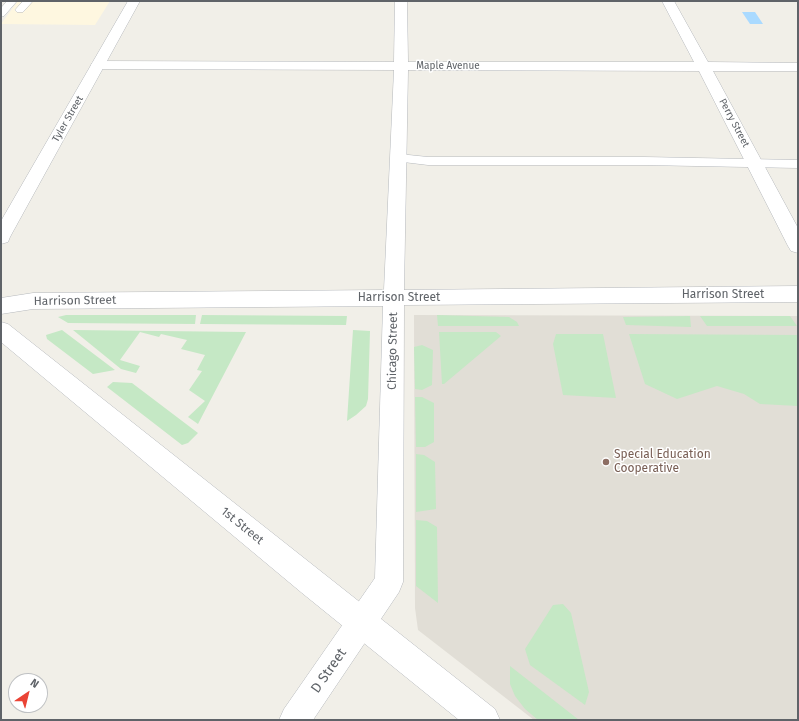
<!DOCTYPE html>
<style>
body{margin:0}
#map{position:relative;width:799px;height:721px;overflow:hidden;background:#f1efe8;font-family:"Fira Sans",sans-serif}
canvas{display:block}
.frame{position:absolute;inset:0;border:2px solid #5f6368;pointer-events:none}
.north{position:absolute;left:8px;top:673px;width:40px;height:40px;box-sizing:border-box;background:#fff;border:1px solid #bfc1c3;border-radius:50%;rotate:35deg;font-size:11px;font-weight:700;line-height:16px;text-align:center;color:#5f6368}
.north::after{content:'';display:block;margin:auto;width:14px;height:18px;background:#ea4335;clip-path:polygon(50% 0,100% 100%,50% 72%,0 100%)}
</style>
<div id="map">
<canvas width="799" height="721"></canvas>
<div class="frame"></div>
<div class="north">N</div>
</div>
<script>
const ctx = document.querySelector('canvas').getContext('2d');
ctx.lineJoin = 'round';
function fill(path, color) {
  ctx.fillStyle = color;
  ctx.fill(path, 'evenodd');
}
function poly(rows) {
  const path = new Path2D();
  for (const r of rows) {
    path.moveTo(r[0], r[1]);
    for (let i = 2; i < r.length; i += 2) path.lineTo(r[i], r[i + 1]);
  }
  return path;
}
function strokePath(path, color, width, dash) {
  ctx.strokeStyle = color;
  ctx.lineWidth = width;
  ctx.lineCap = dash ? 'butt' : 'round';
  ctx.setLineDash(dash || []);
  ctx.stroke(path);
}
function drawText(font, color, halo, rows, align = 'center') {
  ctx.font = font + ' "Fira Sans",sans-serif';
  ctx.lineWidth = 3;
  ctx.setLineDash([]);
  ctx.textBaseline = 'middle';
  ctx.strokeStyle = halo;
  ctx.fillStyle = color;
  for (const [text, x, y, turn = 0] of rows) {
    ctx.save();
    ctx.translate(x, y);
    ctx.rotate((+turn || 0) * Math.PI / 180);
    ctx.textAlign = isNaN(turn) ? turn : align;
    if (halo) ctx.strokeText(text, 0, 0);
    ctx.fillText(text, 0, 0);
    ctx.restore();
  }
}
const commercial = poly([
 [18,1,110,1,95,25,1,24]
]);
const education = poly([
 [414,315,798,316,798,720,534,720,418,630,415,608]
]);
const green = poly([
 [66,315,196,315,195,324,68,323,58,317],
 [202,315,347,316,346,325,200,324],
 [437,315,509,317,517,322,519,326,438,326],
 [690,316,691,327,626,325,623,317],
 [700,316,790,316,797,326,707,326],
 [62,330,115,370,93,374,47,339,46,335],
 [73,330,246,332,198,424,188,417,205,401,189,390,202,371,197,370,205,355,181,349,187,340,161,334,159,337,140,332,120,360,140,366,136,373,121,369],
 [353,330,370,331,368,399,366,406,356,415,347,421],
 [439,332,496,332,501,336,444,384,442,384],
 [556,334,603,334,616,398,563,395,553,344],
 [629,334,798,335,798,406,760,404,744,394,717,386,677,399,645,384],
 [422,345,433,350,432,385,422,390,415,389,414,347],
 [113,382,132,383,198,433,188,443,182,445,107,387],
 [415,397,422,397,434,403,434,442,425,447,416,447],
 [416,454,424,455,435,462,436,509,416,512],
 [416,520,427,521,437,527,438,603,416,586],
 [563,604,571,613,589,692,585,705,530,665,525,649,553,605],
 [510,666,579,720,538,720,525,709,515,696,510,684]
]);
const water = poly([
 [742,12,755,12,763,24,750,24]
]);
const service = poly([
 [7,1,17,1,4,16,1,17,1,8,7,1],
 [23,1,33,1,23,12,17,12,15,10,23,1],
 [399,154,428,157,644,157,798,160,798,168,644,165,428,165,395,161,393,158,395,155,399,154]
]);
const minor = poly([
 [395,1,407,1,408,62,694,62,662,1,674,1,708,62,798,63,798,71,713,71,798,228,798,253,791,251,788,246,699,71,408,70,404,290,798,286,798,302,404,305,403,582,399,592,313,720,279,720,284,709,375,578,383,306,33,309,1,314,1,298,33,293,384,290,394,70,98,69,93,68,91,65,93,62,98,61,394,62,395,1]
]);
const tertiary = poly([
 [128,1,140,1,10,237,8,242,1,244,1,221,128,1],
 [1,322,8,324,495,709,500,720,459,720,302,593,1,342,1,322]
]);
const markers = [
 [606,462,4,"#8d6e63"]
];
const farStreetnames = [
 ["Maple Avenue",448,66],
 ["Tyler Street",68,119,-60],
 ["Perry Street",734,123,62]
];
const streetNames = [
 ["Harrison Street",723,295],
 ["Harrison Street",399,298],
 ["Harrison Street",75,301,-1],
 ["Chicago Street",393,351,-89],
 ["1st Street",242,526,39]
];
const educationNames = [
 ["Special Education",614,455],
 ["Cooperative",614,469]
];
const nearStreetnames = [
 ["D Street",329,671,-55]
];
fill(commercial, '#fef7e0');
fill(education, '#e1ded6');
fill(green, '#c5e8c5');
fill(water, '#aadaff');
strokePath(service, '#b5b8bc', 1);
strokePath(minor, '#b5b8bc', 1);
strokePath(tertiary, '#b5b8bc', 1);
fill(service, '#fff');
fill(minor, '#fff');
fill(tertiary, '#fff');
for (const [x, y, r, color] of markers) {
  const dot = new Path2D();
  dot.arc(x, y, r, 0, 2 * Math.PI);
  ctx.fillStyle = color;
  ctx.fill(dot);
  strokePath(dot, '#fff', 1.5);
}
drawText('10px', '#5f6368', '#fff', farStreetnames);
drawText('12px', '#5f6368', '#fff', streetNames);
drawText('12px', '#785e54', '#fff', educationNames, 'left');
drawText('14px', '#5f6368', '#fff', nearStreetnames);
</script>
